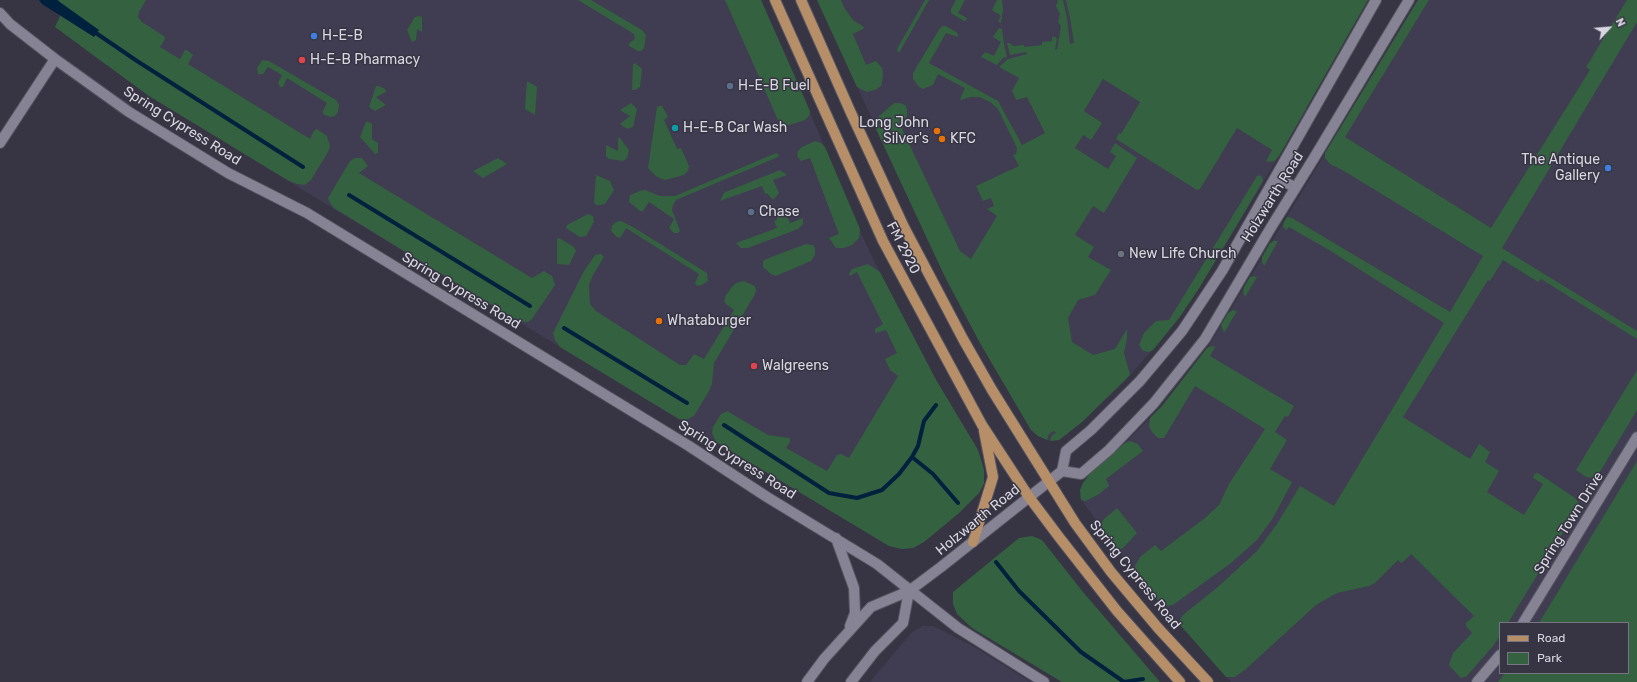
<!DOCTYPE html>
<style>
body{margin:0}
#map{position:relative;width:1637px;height:682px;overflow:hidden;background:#373543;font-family:Rubik,sans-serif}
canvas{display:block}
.legend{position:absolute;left:1499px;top:622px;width:130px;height:52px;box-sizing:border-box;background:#373543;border:1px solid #777582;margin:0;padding:5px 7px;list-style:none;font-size:12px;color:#d8d6e0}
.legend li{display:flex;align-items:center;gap:8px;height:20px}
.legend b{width:20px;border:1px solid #777582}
.north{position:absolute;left:1589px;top:8px;width:40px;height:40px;-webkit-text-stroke:3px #373543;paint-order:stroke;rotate:64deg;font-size:11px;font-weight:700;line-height:16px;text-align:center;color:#d8d6e0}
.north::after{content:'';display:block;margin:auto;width:14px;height:18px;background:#d8d6e0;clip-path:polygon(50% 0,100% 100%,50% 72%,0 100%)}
</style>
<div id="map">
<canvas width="1637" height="682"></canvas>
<ul class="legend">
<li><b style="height:5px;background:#b68f69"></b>Road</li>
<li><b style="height:11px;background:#346140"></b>Park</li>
</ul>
<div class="north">N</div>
</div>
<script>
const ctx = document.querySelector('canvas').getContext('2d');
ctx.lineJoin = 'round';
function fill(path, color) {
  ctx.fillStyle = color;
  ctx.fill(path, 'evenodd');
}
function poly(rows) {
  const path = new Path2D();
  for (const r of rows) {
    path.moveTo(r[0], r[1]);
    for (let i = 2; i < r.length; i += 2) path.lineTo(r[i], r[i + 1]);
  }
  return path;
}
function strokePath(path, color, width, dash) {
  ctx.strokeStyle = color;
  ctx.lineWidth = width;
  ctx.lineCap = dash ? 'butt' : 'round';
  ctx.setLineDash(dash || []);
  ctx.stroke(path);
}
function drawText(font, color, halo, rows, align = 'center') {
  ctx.font = font + ' Rubik,sans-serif';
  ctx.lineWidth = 3;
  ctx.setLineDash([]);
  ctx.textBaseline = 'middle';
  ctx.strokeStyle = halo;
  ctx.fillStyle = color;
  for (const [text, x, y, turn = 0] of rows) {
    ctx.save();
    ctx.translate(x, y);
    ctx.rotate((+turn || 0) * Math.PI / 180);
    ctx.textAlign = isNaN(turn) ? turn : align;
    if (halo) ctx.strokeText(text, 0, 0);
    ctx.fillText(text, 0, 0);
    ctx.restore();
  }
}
const built = poly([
 [117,0,761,0,800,88,856,223,889,291,935,378,978,450,984,470,984,483,979,493,959,513,924,542,913,548,902,549,889,546,727,449,149,96,86,50],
 [817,0,1114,0,1307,109,1219,256,1179,318,1156,346,1124,382,1082,422,1059,440,1050,441,1038,436,1031,430,1024,418,980,343,945,277],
 [1418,0,1637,0,1637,682,1231,682,1133,571,1080,498,1083,483,1092,471,1125,443,1162,406,1205,352],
 [1500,623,1628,623,1628,673,1500,673],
 [922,626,933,626,971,645,1031,682,870,682,911,633]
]);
const green = poly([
 [59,0,146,0,139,12,138,17,142,22,164,36,165,39,160,47,180,59,185,50,187,50,193,55,188,64,310,139,314,131,317,129,327,136,330,146,328,152,311,180,305,185,297,184,289,181,149,96,55,27,60,16,55,7],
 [578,0,591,0,642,30,646,35,644,48,641,51,638,51,629,46,629,43,635,39,634,34],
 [725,0,761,0,810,111,809,116,805,120,786,126,778,120],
 [817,0,841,0,845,9,853,20,864,27,863,29,853,34,866,65,876,61,882,68,883,76,881,86,875,90,867,92,857,87],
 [925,0,929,0,899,53,897,50,898,47],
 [956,0,965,0,958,13,967,18,966,21,964,21,951,13,951,9],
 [997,0,1002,0,1003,10,1001,23,998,21,1001,16,992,10],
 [1058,0,1063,0,1067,18,1070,44,1074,43,1070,18,1066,0,1368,0,1279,156,1274,161,1270,162,1266,161,1272,150,1237,128,1200,189,1197,190,1116,139,1119,133,1121,134,1140,102,1103,79,1084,111,1102,123,1091,140,1083,135,1075,148,1108,169,1116,156,1110,152,1115,143,1137,158,1104,213,1093,206,1075,235,1094,247,1088,257,1111,270,1095,295,1078,300,1068,318,1072,342,1093,355,1115,349,1127,329,1127,339,1124,353,1130,375,1082,422,1059,440,1050,441,1052,435,1056,433,1054,431,1049,434,1047,440,1038,436,1031,430,980,343,945,277,874,125,878,117,894,103,900,103,905,105,907,109,907,116,903,124,902,129,960,251,971,259,997,216,987,209,994,206,991,198,983,201,976,186,1019,166,1013,155,1016,154,1017,148,998,109,990,102,980,97,970,97,961,100,960,99,965,88,938,74,933,85,923,89,919,87,913,79,913,73,940,28,943,26,946,26,956,32,958,34,958,37,946,33,929,63,998,101,1022,145,1045,133,1027,97,1016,100,1012,91,1019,78,999,67,1008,59,1027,54,1026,52,1010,55,1007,43,1010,43,1013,46,1024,45,1024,47,1042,45,1042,42,1052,41,1052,37,1055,37,1057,38,1055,50,1057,49,1061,26,1058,22,1060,14,1056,6],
 [1418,0,1429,0,1345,137,1491,228,1590,70,1586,67,1627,0,1637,0,1637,22,1502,248,1637,331,1637,339,1541,279,1538,282,1503,260,1490,281,1488,280,1403,417,1470,459,1479,444,1490,452,1485,462,1499,471,1487,492,1524,515,1543,484,1533,478,1534,474,1538,473,1575,498,1578,502,1578,508,1508,623,1500,623,1500,636,1493,646,1466,677,1461,678,1456,673,1449,665,1453,653,1472,633,1466,626,1466,623,1474,616,1411,554,1404,561,1401,563,1398,560,1375,583,1369,586,1337,593,1316,605,1246,669,1235,677,1226,677,1181,626,1180,620,1183,615,1219,586,1257,551,1277,524,1300,486,1334,506,1444,323,1329,250,1289,227,1286,230,1283,227,1284,222,1287,217,1292,218,1450,312,1483,256,1344,171,1330,164,1325,158,1325,153],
 [419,16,422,17,422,32,417,29,416,40,412,42,407,30,415,17],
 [999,28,1002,29,1004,44,1007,57,1003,58,997,65,981,57,985,52,994,56,1001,42,993,37],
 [262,60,269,61,336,100,339,105,338,112,335,116,330,117,323,114,323,111,327,103,287,78,283,87,280,87,278,83,282,75,268,67,263,74,258,74,257,68],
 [635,63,642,69,640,87,635,90,632,90,633,64],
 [527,81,537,87,535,115,525,109],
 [376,86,379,86,385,89,386,92,376,97,386,105,375,111,369,107],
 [631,103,637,109,633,127,627,129,620,124,630,116,620,110],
 [659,106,662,106,668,117,664,120,677,149,681,148,689,166,688,171,684,175,665,180,657,177,648,168,657,107],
 [366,122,369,122,372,124,372,139,378,143,378,153,375,154,360,137],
 [618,138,620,138,629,150,627,158,623,161,609,159,606,156,606,145,618,151],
 [815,141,821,143,825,147,860,229,859,238,852,245,844,248,836,248,829,238,839,234,810,158,801,161,797,156,798,151,802,147],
 [776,153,779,155,778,157,676,200,673,205,672,210,680,231,678,233,674,233,669,228,674,219,649,202,643,211,640,211,629,202,630,195,640,191,645,190,660,196,675,196],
 [355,158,362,158,368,166,359,173,532,278,544,271,552,276,555,285,532,319,528,322,518,321,334,208,330,203,328,198,350,161],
 [498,158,507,164,483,178,473,171],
 [780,170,787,175,773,180,779,193,773,200,767,193,765,194,762,186,720,201,724,193,728,191],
 [596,175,610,181,614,190,605,204,600,205,596,205,594,202],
 [1260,175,1262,177,1263,181,1198,290,1179,318,1153,350,1149,352,1143,351,1139,345,1144,333,1156,321,1169,320,1257,176],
 [588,214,593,216,594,222,586,236,580,237,566,228,567,225],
 [778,215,788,218,790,223,803,218,803,224,798,229,748,248,741,248,736,243,777,228,774,221,777,220],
 [621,221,633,227,707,273,708,281,702,285,697,286,695,283,699,274,626,228,621,237,618,238,611,231,612,226,616,222],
 [559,238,574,247,576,251,569,265,557,264,557,239],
 [1274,241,1278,241,1264,266,1262,261,1262,257,1270,243],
 [806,244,813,245,815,248,815,255,811,261,776,276,771,274,763,267,763,261,766,259],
 [601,254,604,257,593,275,589,285,590,304,596,311,680,365,686,365,694,354,704,359,734,310,726,304,724,301,726,295,732,287,736,283,744,281,755,286,756,291,754,296,714,363,712,384,709,391,694,416,686,420,679,419,560,347,555,340,553,333,584,271,595,255],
 [868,264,880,272,935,378,978,450,984,470,984,483,979,493,959,513,924,542,913,548,902,549,889,546,716,442,712,433,713,427,721,414,727,411,768,435,790,438,790,442,786,448,827,471,837,455,841,454,849,458,898,376,890,370,885,359,897,353,886,330,875,333,875,329,883,324,857,272,850,276,849,274,852,269],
 [1254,276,1257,277,1245,297,1243,292,1244,287,1250,277],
 [1233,310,1237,311,1224,333,1221,325,1228,313],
 [1212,346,1215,347,1210,356,1294,406,1288,417,1285,416,1275,432,1287,440,1270,469,1292,482,1273,518,1257,540,1231,563,1173,605,1167,606,1161,604,1136,574,1135,566,1140,557,1155,545,1161,551,1205,518,1219,505,1229,484,1265,429,1195,386,1164,438,1158,438,1152,432,1149,426,1150,418,1162,406,1207,348],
 [1637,370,1637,410,1598,475,1594,478,1586,477,1576,470],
 [1130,441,1138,444,1143,451,1106,479,1109,486,1099,494,1086,501,1081,500,1080,490,1083,483,1092,471,1125,443],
 [1637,461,1637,682,1498,682,1505,673,1628,673,1628,623,1539,623],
 [1117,508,1137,533,1123,548,1120,549,1115,547,1102,530,1101,524,1104,519],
 [1032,536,1042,540,1083,592,1160,682,1062,682,972,628,957,614,953,604,953,592,1019,538]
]);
const water = poly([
 [39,0,57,0,99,30,94,37,42,4]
]);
const stream = poly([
 [93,31,137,61,303,167],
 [349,195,530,306],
 [564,328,687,403],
 [724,425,829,493,857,498,882,490,899,474,912,457,918,446,924,421,936,405],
 [912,457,933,474,958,503],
 [996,562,1019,591,1081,652,1124,682,1143,679]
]);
const street = poly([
 [1523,623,1637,437],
 [1477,682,1500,655]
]);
const secondary = poly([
 [0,13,10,24,55,59,129,112,228,173,307,213,689,446,767,497,877,564,958,628,1044,682],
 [0,143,55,59],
 [1276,176,1295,188],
 [1062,471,1081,474,1109,450,1154,403,1205,339,1270,229,1314,158,1409,0],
 [836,538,854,588,855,613,850,626],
 [807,682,824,659,871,607,909,591,941,567,1062,471,1066,451,1091,430,1140,381,1182,331,1222,271,1376,0],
 [851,682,875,651,903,623,909,591]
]);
const primary = poly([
 [775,0,883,241,982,425,1029,497,1059,537,1117,611,1180,682],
 [801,0,851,113,904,227,963,339,992,390,1075,523,1111,572,1158,628,1208,682],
 [973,542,993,477,984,431]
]);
const markers = [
 [314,36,4,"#3f7fe0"],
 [302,60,4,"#e0444e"],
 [730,86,4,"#5c6f8a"],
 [675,128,4,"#0f9aa8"],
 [937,131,4,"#e8710a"],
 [942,139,4,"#e8710a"],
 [1608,168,4,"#3f7fe0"],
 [751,212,4,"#5c6f8a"],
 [1121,254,4,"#6b7280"],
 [659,321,4,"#e8710a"],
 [754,366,4,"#e0444e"]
];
const poiNames = [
 ["H-E-B",322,36],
 ["H-E-B Pharmacy",310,60],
 ["H-E-B Fuel",738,86],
 ["Long John",929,123,"right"],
 ["Silver's",929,139,"right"],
 ["H-E-B Car Wash",683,128],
 ["KFC",950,139],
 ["The Antique",1600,160,"right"],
 ["Gallery",1600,176,"right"],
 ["Chase",759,212],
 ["New Life Church",1129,254],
 ["Whataburger",667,321],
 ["Walgreens",762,366]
];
const streetNames = [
 ["Spring Cypress Road",182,126,32],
 ["Holzwarth Road",1273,197,-58],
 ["FM 2920",903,248,63],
 ["Spring Cypress Road",461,291,31],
 ["Spring Cypress Road",737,460,32],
 ["Holzwarth Road",978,520,-39],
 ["Spring Town Drive",1569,523,-58],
 ["Spring Cypress Road",1135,575,51]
];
fill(built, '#403c51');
fill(green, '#346140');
fill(water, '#00213e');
strokePath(stream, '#00213e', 4);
strokePath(street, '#565460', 12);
strokePath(secondary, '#565460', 12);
strokePath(primary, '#565460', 12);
strokePath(street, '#868494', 10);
strokePath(secondary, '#868494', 10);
strokePath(primary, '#b68f69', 10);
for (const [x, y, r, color] of markers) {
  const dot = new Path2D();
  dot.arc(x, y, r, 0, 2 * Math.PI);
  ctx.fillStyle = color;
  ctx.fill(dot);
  strokePath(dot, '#373543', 1.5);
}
drawText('14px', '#d8d6e0', '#373543', poiNames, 'left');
drawText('14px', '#d8d6e0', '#373543', streetNames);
</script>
